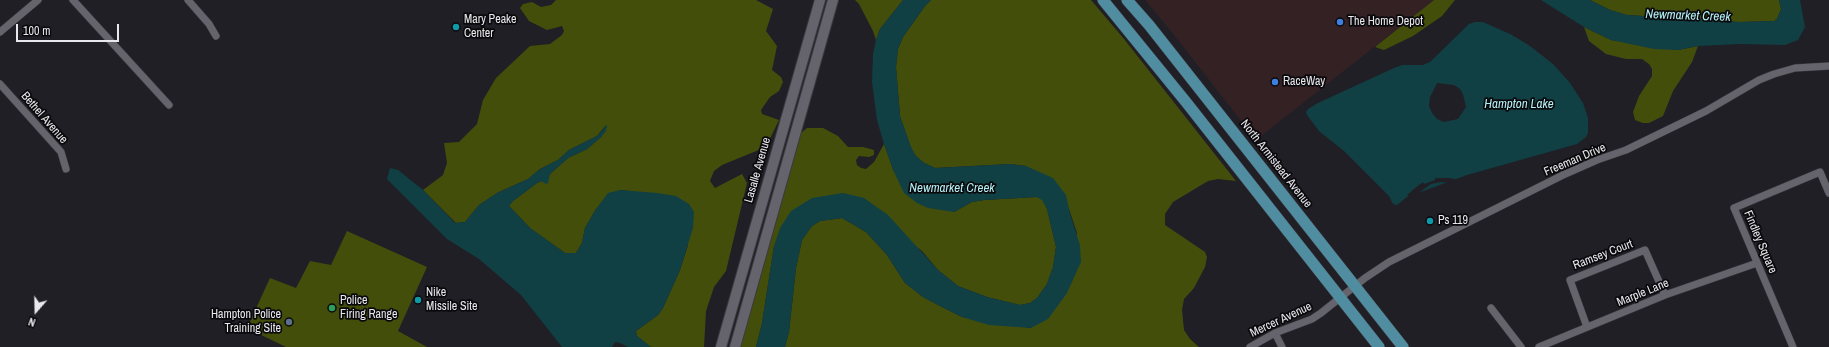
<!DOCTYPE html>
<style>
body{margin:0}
#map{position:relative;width:1829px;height:347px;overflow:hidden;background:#201f26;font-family:"Archivo Narrow",sans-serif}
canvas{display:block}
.north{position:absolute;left:16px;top:291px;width:40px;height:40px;-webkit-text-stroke:3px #0a090c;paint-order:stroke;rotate:200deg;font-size:11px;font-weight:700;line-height:16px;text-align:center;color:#e9e8ed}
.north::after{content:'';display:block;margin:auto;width:14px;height:18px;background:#e9e8ed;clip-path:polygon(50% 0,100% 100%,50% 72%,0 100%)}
.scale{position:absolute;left:16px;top:24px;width:103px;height:18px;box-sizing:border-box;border:2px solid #e9e8ed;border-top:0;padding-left:5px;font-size:12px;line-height:14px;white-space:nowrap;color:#e9e8ed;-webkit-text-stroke:3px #0a090c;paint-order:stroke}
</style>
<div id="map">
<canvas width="1829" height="347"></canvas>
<div class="north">N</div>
<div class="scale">100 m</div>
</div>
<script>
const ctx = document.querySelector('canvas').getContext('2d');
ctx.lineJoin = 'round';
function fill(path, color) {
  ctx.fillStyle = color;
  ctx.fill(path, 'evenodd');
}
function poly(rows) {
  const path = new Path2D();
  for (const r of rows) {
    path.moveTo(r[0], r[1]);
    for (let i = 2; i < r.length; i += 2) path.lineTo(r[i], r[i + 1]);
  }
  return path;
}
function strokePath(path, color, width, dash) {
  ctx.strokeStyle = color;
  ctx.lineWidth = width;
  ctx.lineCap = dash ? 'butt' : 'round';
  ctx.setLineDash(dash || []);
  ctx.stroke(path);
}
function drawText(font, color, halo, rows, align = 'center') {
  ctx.font = font + ' "Archivo Narrow",sans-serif';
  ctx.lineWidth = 3.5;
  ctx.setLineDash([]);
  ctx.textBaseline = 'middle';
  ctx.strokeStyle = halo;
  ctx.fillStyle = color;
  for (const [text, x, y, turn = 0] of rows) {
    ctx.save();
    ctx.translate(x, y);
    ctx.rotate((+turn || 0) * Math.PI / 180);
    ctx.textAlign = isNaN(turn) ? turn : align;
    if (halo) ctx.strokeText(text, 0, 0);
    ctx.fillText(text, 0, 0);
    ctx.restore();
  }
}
const commercial = poly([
 [1145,0,1434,0,1256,140,1174,35]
]);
const green = poly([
 [556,0,756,0,773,9,766,31,777,46,772,70,781,77,783,82,779,91,770,97,761,110,762,114,779,120,766,147,722,165,714,171,710,181,715,188,742,174,747,183,726,271,714,287,706,311,704,347,651,347,637,336,636,331,658,315,663,308,680,270,688,245,637,192,620,190,596,209,585,228,582,243,576,253,565,253,530,228,509,206,513,201,537,183,548,178,550,174,568,158,587,149,601,137,606,125,597,136,569,150,558,160,540,169,528,179,497,193,479,205,465,222,456,223,423,190,443,175,447,163,444,143,459,142,477,124,483,100,496,78,530,46,550,44,562,35,564,31,562,26,547,30,529,21,520,8,523,4,532,2,541,7,551,5],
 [855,0,903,0,880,29,876,40,873,31,859,4],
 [931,0,1091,0,1124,39,1236,181,1218,179,1208,181,1173,202,1165,214,1165,225,1205,252,1207,257,1205,267,1194,288,1184,299,1182,310,1184,330,1190,339,1199,347,785,347,789,332,796,268,802,240,812,226,820,221,842,218,866,232,887,255,905,283,923,297,942,307,962,317,1031,328,1077,233,1068,206,1026,166,1010,164,935,168,924,163,916,156,911,148,900,116,896,67,898,49,903,37,925,6],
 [1434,0,1455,0,1442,16,1413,36,1384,50,1375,47],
 [1590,0,1779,0,1781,9,1777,19,1774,21,1739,22,1627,15,1610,10],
 [1584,27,1611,40,1678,50,1698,46,1692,62,1673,91,1663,116,1649,123,1643,123,1635,120,1633,112,1639,96,1652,76,1652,69,1649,64,1642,59,1626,59,1606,54,1589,41],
 [807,128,823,128,838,136,848,147,863,147,874,150,874,155,869,157,859,156,856,160,857,165,861,168,866,169,874,162,884,144,894,172,954,212,972,202,984,200,1037,197,1043,200,1047,209,1056,247,1053,267,1047,284,1037,298,1030,303,1020,305,987,297,958,286,938,270,922,251,843,193,774,246,762,323,756,347,740,347,801,133],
 [347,231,427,267,398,331,427,347,286,347,247,328,270,278,296,288,310,261,331,265]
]);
const water = poly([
 [903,0,931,0,925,6,903,37,898,49,896,67,900,116,911,147,916,156,924,163,935,168,1010,164,1026,166,1053,178,1066,195,1070,214,1080,245,1081,262,1067,293,1048,319,1031,328,989,325,962,317,942,307,923,297,905,283,887,255,866,232,842,218,820,221,812,226,802,240,796,268,789,332,785,347,756,347,762,323,774,246,780,228,791,211,812,198,843,193,864,198,888,215,938,270,958,286,987,297,1020,305,1030,303,1037,298,1047,284,1053,267,1056,247,1047,209,1042,200,1037,197,984,200,972,202,954,212,928,208,917,203,904,193,894,172,884,144,877,120,872,82,873,54,876,40,880,29],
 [1541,0,1590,0,1610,10,1627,15,1739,22,1774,21,1777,19,1781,9,1779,0,1800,0,1805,27,1798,40,1785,45,1739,44,1698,46,1678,50,1654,49,1611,40,1584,27],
 [1475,22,1483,22,1512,35,1530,46,1553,64,1570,83,1583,103,1588,118,1588,133,1586,137,1577,144,1467,175,1407,197,1397,205,1393,204,1389,196,1344,151,1319,131,1307,115,1306,112,1308,109,1318,103,1394,68,1402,65,1423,65,1430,62,1469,24],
 [1437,83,1454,85,1460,89,1463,94,1466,107,1458,119,1444,122,1437,119,1432,113,1429,106,1430,97],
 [606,125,607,126,606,131,601,137,587,149,568,158,550,174,548,183,546,184,541,181,537,183,513,201,509,206,530,228,565,253,576,253,582,243,585,228,596,209,608,193,620,190,657,193,676,196,689,204,694,212,693,228,680,270,663,308,658,315,636,331,637,336,651,347,628,347,620,343,615,342,612,347,562,347,521,295,479,259,447,239,387,179,390,168,398,170,423,190,455,223,465,222,479,205,497,193,528,179,540,169,558,160,569,150,597,136,602,131]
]);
const pier = poly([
 [1435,178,1449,178,1455,179,1457,181,1452,183,1441,182,1431,184,1413,197,1408,199,1409,197,1407,195,1415,188,1423,182,1424,184,1435,180]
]);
const street = poly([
 [73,0,169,105],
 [188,0,209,24,216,36],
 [0,32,38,0],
 [0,84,61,152,66,169],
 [1491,308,1521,347],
 [1587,327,1570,280,1645,250,1665,295],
 [1275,333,1282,347],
 [1250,347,1275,333,1312,319,1321,313,1365,278,1389,262,1563,175,1597,160,1626,150,1706,111,1759,80,1774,74,1795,68,1829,66],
 [1539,347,1665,295,1757,263],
 [1793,347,1734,208,1820,172,1829,193]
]);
const secondary = poly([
 [721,347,820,0],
 [735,347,833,0]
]);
const primary = poly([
 [1103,0,1186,102,1379,347],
 [1127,0,1149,25,1403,347]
]);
const markers = [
 [1340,22,4,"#3f7fe0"],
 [456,27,4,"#0f9aa8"],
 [1275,82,4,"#3f7fe0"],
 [1430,221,4,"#0f9aa8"],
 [418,300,4,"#0f9aa8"],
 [332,308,4,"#2e9e5b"],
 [289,322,4,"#5c6f8a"]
];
const poiNames = [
 ["Mary Peake",464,20],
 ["Center",464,34],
 ["The Home Depot",1348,22],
 ["RaceWay",1283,82],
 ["Ps 119",1438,221],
 ["Nike",426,293],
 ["Missile Site",426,307],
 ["Police",340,301],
 ["Firing Range",340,315],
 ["Hampton Police",281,315,"right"],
 ["Training Site",281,329,"right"]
];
const streetNames = [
 ["Bethel Avenue",44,118,49],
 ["Freeman Drive",1575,160,-23],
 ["North Armistead Avenue",1276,164,52],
 ["Lasalle Avenue",758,170,-74],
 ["Findley Square",1760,242,67],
 ["Ramsey Court",1603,255,-21],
 ["Marple Lane",1643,293,-22],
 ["Mercer Avenue",1281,320,-25]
];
const waterNames = [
 ["Newmarket Creek",1688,16,2],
 ["Hampton Lake",1519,105],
 ["Newmarket Creek",952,189]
];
fill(commercial, '#342124');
fill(green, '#444e0b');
fill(water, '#104044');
fill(pier, '#201f26');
strokePath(street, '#3b3a40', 8);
strokePath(secondary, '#3b3a40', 12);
strokePath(primary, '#3b3a40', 12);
strokePath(street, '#65646c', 7);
strokePath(secondary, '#65646c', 10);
strokePath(primary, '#518da0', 11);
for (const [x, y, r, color] of markers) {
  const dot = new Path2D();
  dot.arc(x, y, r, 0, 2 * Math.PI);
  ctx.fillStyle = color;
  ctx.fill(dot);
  strokePath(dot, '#0a090c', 1.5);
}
drawText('12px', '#e9e8ed', '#0a090c', poiNames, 'left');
drawText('12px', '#e9e8ed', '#0a090c', streetNames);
drawText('italic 13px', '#b3f0f6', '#0a090c', waterNames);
</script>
